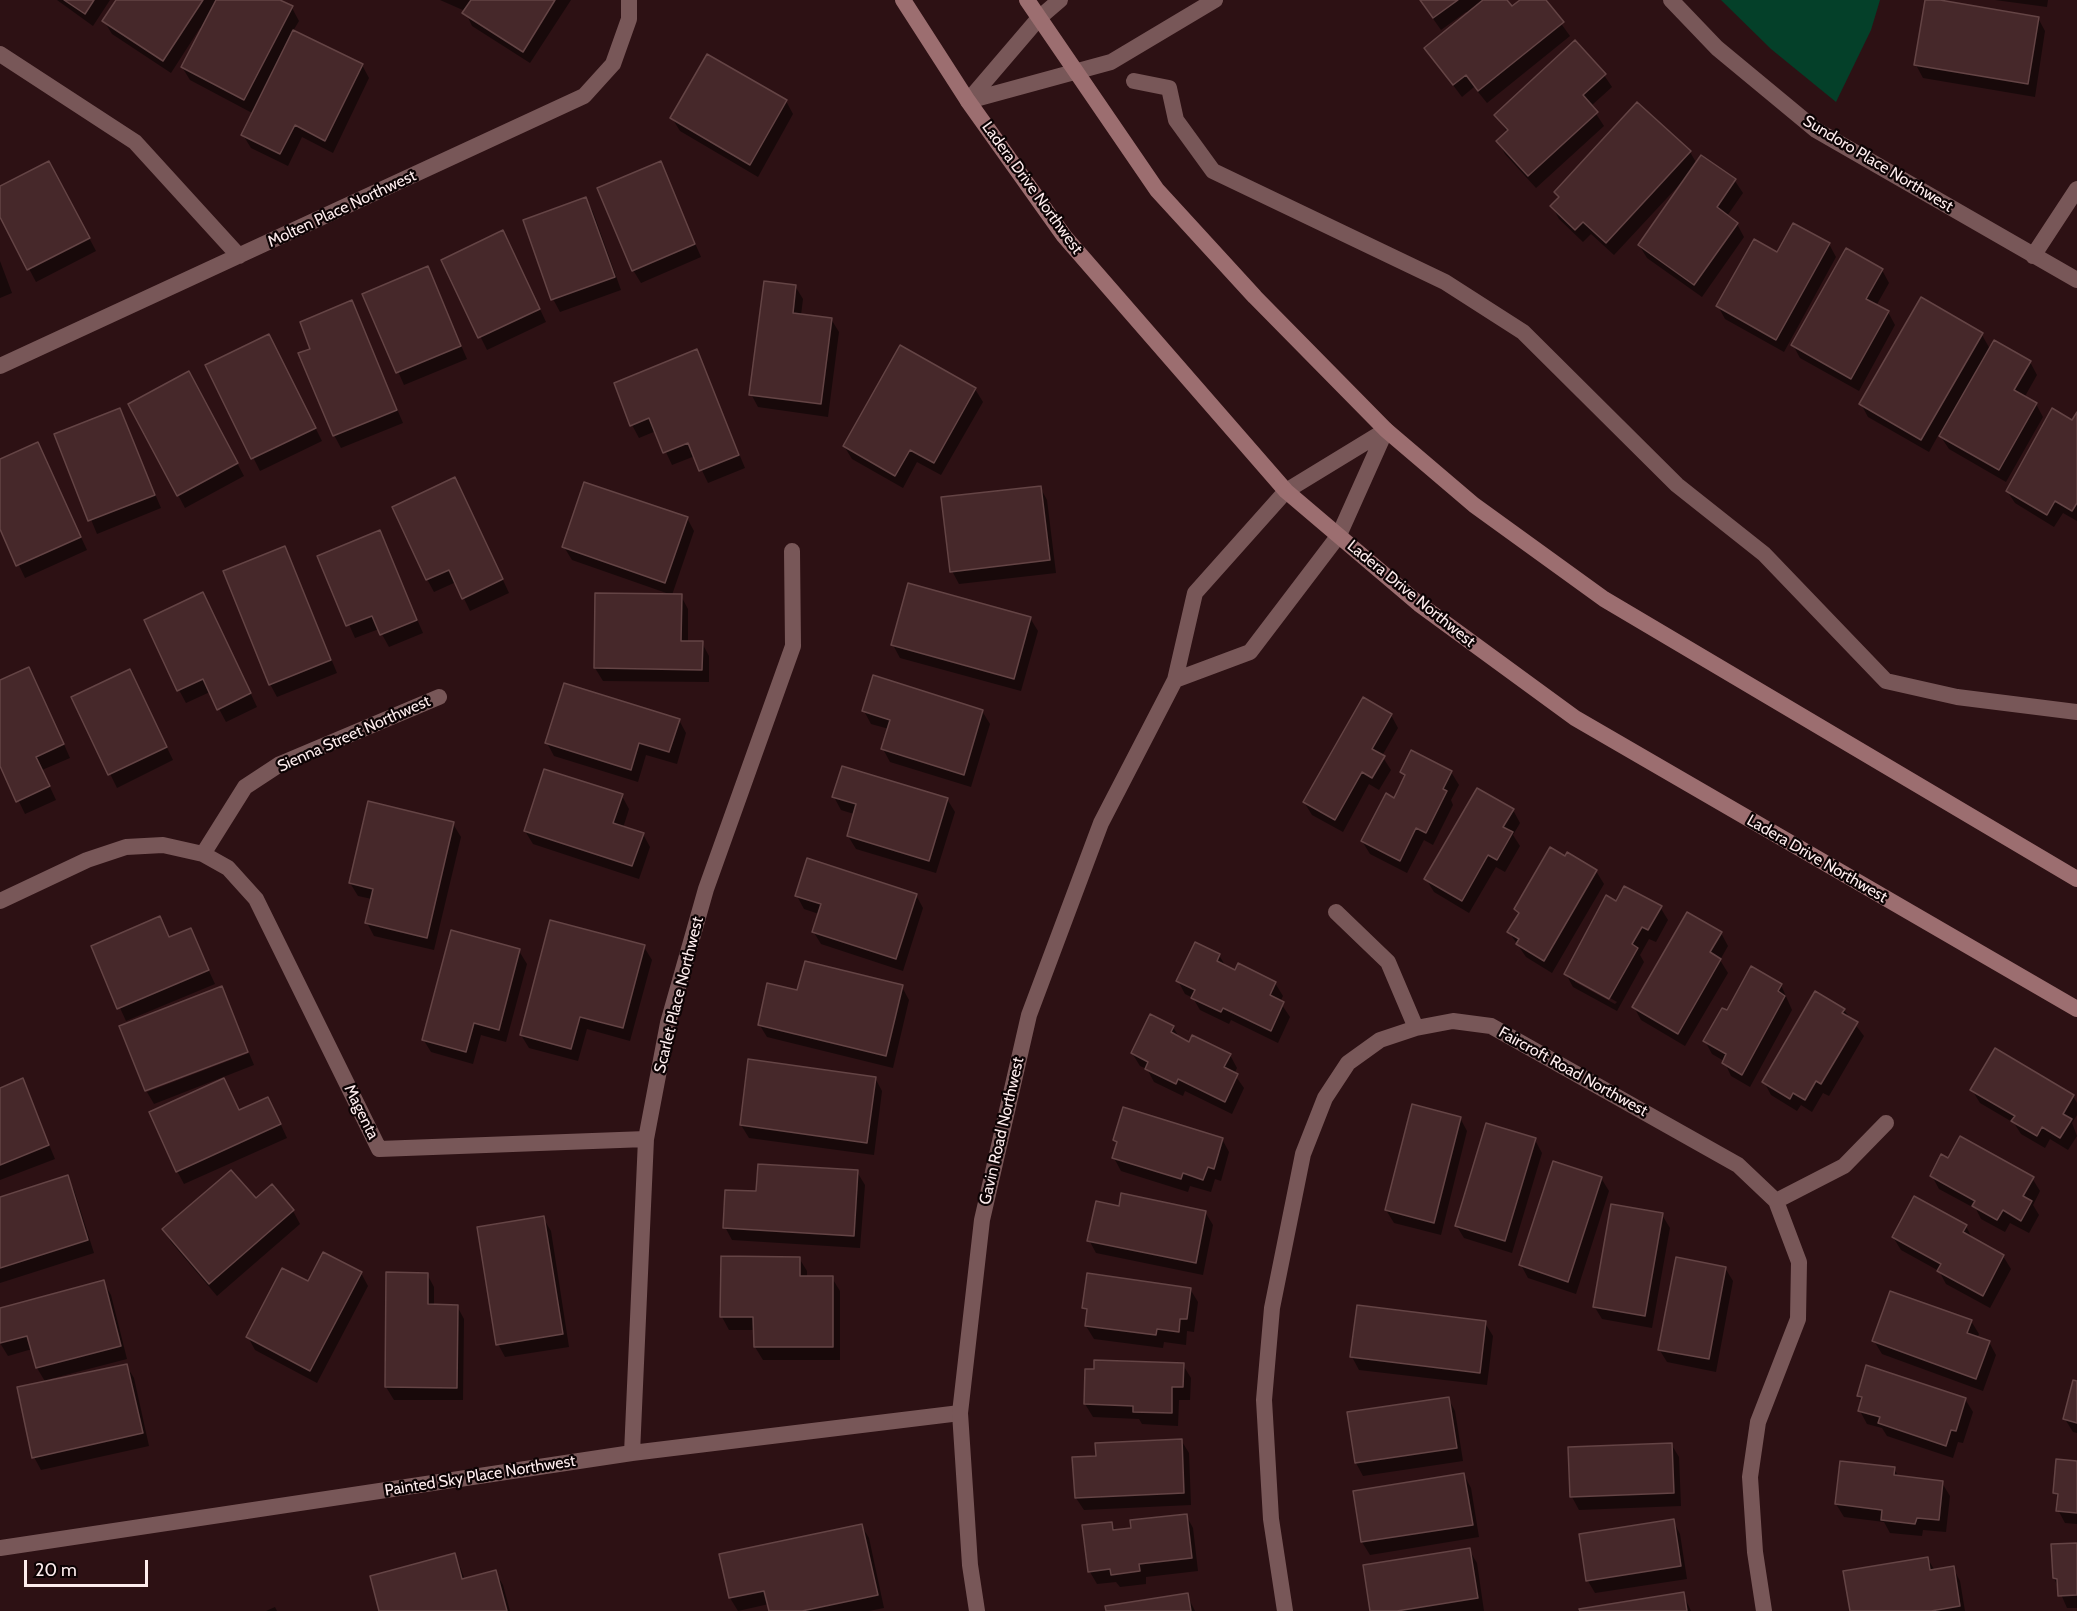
<!DOCTYPE html>
<style>
body{margin:0}
#map{position:relative;width:2077px;height:1611px;overflow:hidden;background:#2d1114;font-family:Cabin,sans-serif}
canvas{display:block}
.scale{position:absolute;left:24px;top:1560px;width:124px;height:27px;box-sizing:border-box;border:3px solid #fdeced;border-top:0;padding-left:8px;font-size:18px;line-height:21px;white-space:nowrap;color:#fdeced;-webkit-text-stroke:4px #0d0304;paint-order:stroke}
</style>
<div id="map">
<canvas width="2077" height="1611"></canvas>
<div class="scale">20 m</div>
</div>
<script>
const ctx = document.querySelector('canvas').getContext('2d');
ctx.lineJoin = 'round';
function fill(path, color) {
  ctx.fillStyle = color;
  ctx.fill(path, 'evenodd');
}
function poly(rows) {
  const path = new Path2D();
  for (const r of rows) {
    path.moveTo(r[0], r[1]);
    for (let i = 2; i < r.length; i += 2) path.lineTo(r[i], r[i + 1]);
  }
  return path;
}
function strokePath(path, color, width, dash) {
  ctx.strokeStyle = color;
  ctx.lineWidth = width;
  ctx.lineCap = dash ? 'butt' : 'round';
  ctx.setLineDash(dash || []);
  ctx.stroke(path);
}
function drawText(font, color, halo, rows, align = 'center') {
  ctx.font = font + ' Cabin,sans-serif';
  ctx.lineWidth = 4.5;
  ctx.setLineDash([]);
  ctx.textBaseline = 'middle';
  ctx.strokeStyle = halo;
  ctx.fillStyle = color;
  for (const [text, x, y, turn = 0] of rows) {
    ctx.save();
    ctx.translate(x, y);
    ctx.rotate((+turn || 0) * Math.PI / 180);
    ctx.textAlign = isNaN(turn) ? turn : align;
    if (halo) ctx.strokeText(text, 0, 0);
    ctx.fillText(text, 0, 0);
    ctx.restore();
  }
}
const green = poly([
 [1721,0,1880,0,1871,30,1836,102,1771,49]
]);
const shadow = poly([
 [57,0,110,0,93,26],
 [118,0,277,0,292,8,299,21,293,31,362,65,369,78,333,153,302,137,288,166,251,148,243,135,254,114,190,80,182,67,202,29,200,28,171,73,112,34,104,21],
 [440,0,571,0,530,63,472,26,465,11],
 [1420,0,1505,0,1512,8,1522,0,1544,0,1570,36,1487,103,1474,87,1462,97,1425,48,1468,14,1466,12,1441,30],
 [1927,0,2038,18,2045,31,2035,97,1923,78,1916,65],
 [1995,0,2048,0,2047,7],
 [1604,75,1612,87,1591,106,1604,126,1536,188,1505,154,1498,141,1507,132,1496,115],
 [786,101,793,114,758,177,680,131,672,118],
 [1637,104,1690,152,1697,164,1702,157,1735,181,1743,193,1727,216,1737,224,1744,237,1702,297,1647,258,1639,245,1681,183,1614,255,1591,234,1583,242,1559,219,1552,206,1559,198,1556,192],
 [660,163,701,257,641,283,633,270],
 [56,175,96,251,36,282,0,214,0,188],
 [586,199,593,212,621,290,560,312,553,299],
 [1829,244,1836,257,1784,352,1725,319,1718,306,1777,254],
 [510,245,546,322,487,350,443,261],
 [0,261,12,293,0,298],
 [427,268,467,359,404,385,364,294],
 [1882,270,1889,283,1876,306,1888,312,1895,325,1859,391,1800,358,1793,345],
 [795,286,803,299,801,315,831,319,839,332,828,417,758,407,751,394],
 [351,302,403,423,341,448,334,435,312,350],
 [1982,335,1990,349,2030,362,2037,375,2024,398,2036,404,2043,417,2006,482,1949,449,1939,434,1929,452,1868,417,1861,404],
 [276,349,322,441,260,471,207,366],
 [696,351,745,468,708,483,695,456,672,465,656,431,639,438,632,425],
 [196,386,244,476,185,508,178,495],
 [975,389,983,402,941,475,917,462,903,488,852,459,844,446],
 [119,410,161,508,97,534,56,435],
 [2077,415,2077,521,2063,513,2054,527,2015,503,2007,491],
 [37,443,87,550,25,578,0,526,0,460],
 [1040,487,1047,500,1056,573,959,584,952,571],
 [462,492,509,593,470,611,456,582,434,592,427,579],
 [687,518,694,531,672,595,572,560,564,547],
 [379,532,423,633,389,647,379,629,355,638,319,557],
 [285,548,337,673,277,697,270,684],
 [681,596,688,609,688,643,702,643,709,656,709,682,603,681,595,668],
 [210,607,257,707,226,722,210,692,186,703,179,690],
 [1030,618,1038,631,1021,691,900,658,893,645],
 [36,681,70,758,42,770,56,800,25,814,0,762,0,682],
 [136,684,173,760,117,788,73,698],
 [864,711,982,711,990,724,971,787,890,762,883,749,889,729,871,724],
 [1391,715,1398,728,1382,756,1391,770,1379,790,1369,784,1343,832,1312,815,1304,802],
 [679,720,686,733,677,764,646,755,638,782,554,756,547,743],
 [1401,772,1451,772,1459,785,1451,800,1453,805,1433,845,1424,840,1407,873,1370,854,1362,841,1395,800,1405,778],
 [622,796,629,809,623,828,643,834,650,847,639,879,533,844,525,831],
 [834,797,947,799,955,812,936,873,856,849,848,836,854,814,841,810],
 [1513,810,1520,823,1513,835,1520,846,1505,872,1496,867,1469,913,1434,892,1426,879],
 [453,824,461,837,434,950,374,936,367,923,372,899,358,896,350,883],
 [1566,858,1596,871,1604,884,1552,973,1526,957,1509,932,1519,916,1515,909],
 [916,895,923,908,903,971,821,944,813,931,819,914,804,909,797,896],
 [1617,903,1660,907,1668,920,1656,942,1649,939,1640,955,1644,962,1617,1011,1573,987,1566,974],
 [1575,978,1617,1002,1615,1004,1575,982],
 [160,918,170,939,190,930,215,984,126,1021,92,947],
 [1721,933,1728,946,1720,960,1728,973,1685,1046,1641,1020,1634,1007],
 [644,947,652,960,630,1041,587,1029,578,1061,529,1048,521,1035],
 [519,951,527,964,506,1042,481,1035,473,1064,431,1052,423,1039],
 [1219,955,1226,967,1236,972,1275,983,1283,996,1280,1002,1290,1017,1278,1043,1231,1020,1229,1024,1200,1010,1193,998,1185,994,1178,981],
 [1781,985,1792,1010,1750,1087,1731,1076,1724,1061,1712,1054,1705,1041,1728,1012],
 [902,987,909,1000,893,1068,767,1037,759,1024,798,992],
 [221,988,248,1050,146,1090],
 [1844,1010,1864,1036,1829,1096,1823,1093,1812,1112,1801,1105,1797,1111,1771,1095,1764,1082],
 [1173,1027,1180,1039,1190,1044,1230,1055,1237,1068,1234,1074,1244,1088,1232,1114,1185,1091,1183,1096,1154,1082,1147,1069,1140,1066,1132,1053],
 [249,1053,254,1065,154,1104,147,1092],
 [875,1078,882,1091,874,1155,749,1138,741,1125],
 [22,1080,55,1159,0,1180,0,1089],
 [1972,1090,2073,1096,2077,1103,2077,1115,2072,1123,2077,1136,2068,1150,2050,1139,2045,1148,2021,1134,2014,1123,1980,1103],
 [275,1112,287,1138,184,1184,177,1171,241,1118],
 [1460,1118,1467,1131,1441,1235,1394,1223,1386,1210],
 [1222,1139,1229,1152,1221,1181,1215,1179,1211,1192,1190,1186,1188,1192,1121,1171,1114,1158,1118,1145,1114,1140],
 [1535,1140,1542,1153,1512,1253,1464,1238,1456,1225],
 [1949,1160,2032,1178,2040,1191,2033,1205,2039,1215,2029,1233,2010,1223,2005,1232,1981,1219,1976,1209,1939,1189,1932,1176],
 [857,1172,865,1185,860,1248,732,1240,725,1227,757,1193],
 [67,1177,74,1190,94,1253,0,1283,0,1198],
 [1601,1178,1609,1191,1576,1294,1528,1278,1521,1265],
 [255,1200,293,1211,300,1224,217,1296,171,1242,164,1230],
 [1120,1208,1205,1212,1213,1225,1203,1275,1096,1253,1089,1240],
 [1662,1215,1670,1228,1652,1328,1602,1319,1594,1306],
 [543,1218,551,1231,569,1347,505,1357,498,1344],
 [1966,1226,1973,1240,2003,1256,2011,1269,1990,1308,1946,1284,1939,1271,1901,1250,1893,1237],
 [799,1258,807,1271,807,1278,832,1278,840,1291,840,1360,763,1360,755,1347,755,1330,729,1330,722,1317],
 [1725,1268,1733,1281,1716,1372,1667,1362,1659,1349],
 [361,1273,368,1286,317,1383,255,1350,248,1337,309,1283],
 [427,1274,434,1287,434,1306,457,1306,464,1319,463,1400,394,1400,386,1387],
 [103,1282,111,1295,127,1359,50,1379,51,1382,126,1365,134,1378,149,1446,41,1470,34,1457,46,1383,37,1368,32,1349,8,1356,0,1343,0,1309],
 [1190,1289,1198,1302,1194,1332,1187,1331,1186,1345,1164,1342,1163,1348,1094,1339,1086,1326,1088,1314,1084,1307],
 [1971,1321,1979,1334,1977,1338,1989,1342,1996,1355,1983,1391,1882,1354,1874,1341],
 [1485,1323,1493,1336,1487,1385,1359,1370,1352,1357],
 [1183,1365,1191,1378,1190,1400,1179,1400,1178,1426,1142,1424,1139,1419,1093,1417,1085,1404],
 [2077,1383,2077,1433,2073,1432,2065,1419],
 [1858,1396,1965,1399,1973,1412,1963,1443,1958,1442,1953,1458,1887,1436,1882,1428,1867,1424,1860,1411,1862,1403],
 [1448,1398,1455,1411,1463,1461,1363,1476,1356,1463,1349,1413],
 [1181,1440,1189,1453,1191,1505,1084,1510,1076,1498,1098,1458],
 [1671,1444,1679,1457,1681,1506,1579,1510,1572,1497,1569,1448],
 [2077,1462,2077,1524,2065,1523,2058,1510,2059,1499,2055,1493],
 [1894,1469,1899,1477,1942,1483,1950,1496,1946,1532,1923,1530,1922,1536,1890,1533,1884,1522,1844,1517,1836,1504],
 [1464,1475,1471,1488,1479,1537,1370,1555,1362,1542],
 [1186,1515,1193,1528,1198,1571,1146,1577,1146,1584,1120,1587,1116,1582,1097,1584,1090,1572,1111,1523,1116,1531],
 [1673,1521,1680,1534,1687,1579,1595,1593,1588,1581],
 [861,1525,869,1538,884,1608,869,1611,770,1611,769,1604,738,1611,730,1598,721,1555],
 [2077,1545,2077,1608,2067,1608,2054,1578],
 [1469,1550,1477,1563,1484,1611,1372,1611],
 [455,1554,465,1580,495,1572,503,1585,510,1611,381,1611],
 [1928,1559,1935,1571,1953,1568,1960,1581,1965,1611,1851,1611],
 [1683,1594,1691,1611,1581,1611],
 [1187,1595,1195,1611,1107,1611],
 [275,1607,277,1611,266,1611]
]);
const building = poly([
 [64,0,94,0,85,14,64,0],
 [116,0,203,0,163,61,102,21,116,0],
 [216,0,280,0,293,6,244,100,181,67,216,0],
 [471,0,555,0,523,52,462,13,471,0],
 [1420,0,1458,0,1433,18,1420,0],
 [1483,0,1507,0,1512,6,1520,0,1546,0,1564,22,1478,91,1466,75,1453,85,1424,48,1483,0],
 [1925,0,1940,0,2039,17,2028,84,1914,65,1925,0],
 [293,30,363,64,325,141,295,125,280,154,241,135,293,30],
 [1575,40,1606,74,1583,95,1598,112,1528,176,1496,141,1508,130,1494,115,1575,40],
 [707,54,787,100,750,165,670,118,707,54],
 [1637,102,1691,151,1606,243,1583,222,1575,230,1550,206,1559,197,1554,192,1637,102],
 [1701,155,1736,179,1717,207,1738,223,1694,285,1638,245,1701,155],
 [49,161,90,238,27,270,0,217,0,186,49,161],
 [661,161,695,244,632,271,597,188,661,161],
 [586,197,615,277,551,300,523,220,586,197],
 [1793,223,1830,243,1776,340,1716,306,1754,239,1777,252,1793,223],
 [503,230,540,309,478,338,441,260,503,230],
 [1846,248,1883,269,1866,299,1889,311,1851,379,1791,345,1846,248],
 [428,266,461,346,396,373,362,294,428,266],
 [764,281,796,285,793,313,832,318,821,404,749,395,764,281],
 [1921,297,1983,333,1921,440,1859,404,1921,297],
 [352,300,397,410,333,436,298,353,310,349,300,322,352,300],
 [269,334,316,428,251,459,205,365,269,334],
 [1994,340,2031,361,2014,390,2037,403,1999,470,1939,436,1994,340],
 [900,345,976,388,934,463,910,450,895,476,843,446,900,345],
 [697,349,739,455,699,471,688,443,663,453,649,418,630,426,614,383,697,349],
 [189,371,238,463,177,496,128,404,189,371],
 [120,408,155,495,88,521,54,434,120,408],
 [2052,408,2072,420,2077,412,2077,503,2072,511,2055,501,2047,515,2006,491,2052,408],
 [38,442,81,537,16,566,0,529,0,459,38,442],
 [455,477,503,579,462,599,449,570,426,580,392,507,455,477],
 [584,482,688,517,665,583,562,547,584,482],
 [1041,486,1050,560,950,572,941,497,1041,486],
 [380,530,417,620,380,635,372,616,346,626,317,556,380,530],
 [285,546,331,660,269,685,223,571,285,546],
 [908,583,1031,617,1014,679,891,645,908,583],
 [203,592,251,693,217,710,203,679,177,691,144,620,203,592],
 [595,593,682,594,681,641,703,641,702,670,594,668,595,593],
 [29,667,64,744,36,757,50,786,16,802,0,766,0,680,29,667],
 [130,669,167,747,108,775,71,697,130,669],
 [873,675,983,710,964,775,881,749,890,720,862,711,873,675],
 [564,683,680,719,669,752,639,743,631,770,545,743,564,683],
 [1363,697,1392,714,1372,749,1385,756,1372,778,1362,772,1335,820,1303,802,1363,697],
 [1411,750,1452,771,1443,789,1447,791,1426,833,1416,828,1400,861,1361,841,1386,793,1394,798,1405,775,1400,772,1411,750],
 [842,766,948,798,929,861,847,836,856,804,832,797,842,766],
 [544,769,623,794,613,823,644,833,632,866,524,831,544,769],
 [1477,788,1514,809,1503,827,1513,832,1497,860,1488,855,1462,901,1424,879,1477,788],
 [368,801,454,822,427,938,365,923,373,889,349,883,368,801],
 [1550,847,1565,856,1567,852,1597,870,1544,961,1516,944,1519,939,1507,932,1519,913,1514,909,1550,847],
 [807,858,917,894,896,959,812,932,821,904,795,896,807,858],
 [1624,886,1662,906,1648,930,1642,927,1632,944,1638,948,1609,999,1564,974,1606,895,1616,901,1624,886],
 [1687,912,1722,932,1710,952,1721,959,1678,1034,1632,1007,1687,912],
 [160,916,169,937,191,928,209,970,117,1009,91,946,160,916],
 [550,920,645,945,623,1028,580,1017,571,1049,520,1035,550,920],
 [451,930,520,949,499,1030,474,1023,466,1052,422,1040,451,930],
 [1195,942,1220,954,1217,961,1235,970,1238,963,1276,982,1270,995,1284,1002,1271,1031,1223,1008,1221,1012,1191,998,1195,990,1176,981,1195,942],
 [805,961,903,985,886,1056,758,1025,767,983,797,990,805,961],
 [1751,966,1782,984,1778,991,1785,996,1742,1075,1722,1063,1726,1054,1703,1041,1722,1008,1727,1010,1751,966],
 [222,986,248,1052,145,1091,119,1026,222,986],
 [1815,991,1845,1009,1842,1013,1858,1022,1821,1084,1816,1081,1805,1100,1793,1093,1790,1099,1762,1082,1815,991],
 [1150,1014,1174,1026,1171,1032,1189,1042,1192,1035,1231,1054,1224,1067,1238,1074,1225,1102,1178,1079,1176,1084,1145,1069,1148,1062,1131,1053,1150,1014],
 [1995,1048,2074,1095,2063,1114,2072,1119,2060,1138,2042,1127,2037,1136,2011,1121,2015,1116,1970,1090,1995,1048],
 [748,1059,876,1077,867,1143,740,1125,748,1059],
 [23,1078,49,1145,0,1165,0,1088,23,1078],
 [224,1078,239,1110,268,1097,281,1124,176,1172,149,1112,224,1078],
 [1412,1104,1461,1117,1434,1223,1385,1210,1412,1104],
 [1123,1107,1223,1138,1214,1169,1208,1167,1203,1180,1183,1173,1181,1179,1112,1158,1117,1142,1113,1140,1123,1107],
 [1486,1123,1536,1138,1505,1241,1455,1226,1486,1123],
 [1960,1136,2034,1177,2023,1196,2032,1201,2021,1221,2003,1210,1997,1220,1972,1206,1975,1201,1930,1176,1941,1154,1948,1158,1960,1136],
 [1553,1161,1602,1177,1568,1282,1519,1265,1553,1161],
 [758,1164,858,1170,854,1236,723,1228,725,1190,756,1191,758,1164],
 [231,1170,256,1198,272,1184,294,1210,209,1284,162,1229,231,1170],
 [68,1175,88,1240,0,1268,0,1197,68,1175],
 [1121,1193,1206,1211,1196,1263,1087,1241,1096,1201,1119,1206,1121,1193],
 [1914,1196,1967,1225,1963,1232,2004,1255,1983,1296,1937,1271,1941,1264,1892,1237,1914,1196],
 [1611,1204,1663,1213,1645,1316,1593,1307,1611,1204],
 [544,1216,563,1334,496,1345,477,1227,544,1216],
 [323,1252,362,1272,310,1371,246,1337,282,1268,308,1281,323,1252],
 [721,1256,800,1257,800,1276,833,1276,833,1347,754,1347,753,1317,720,1317,721,1256],
 [1676,1257,1726,1267,1709,1359,1658,1350,1676,1257],
 [386,1272,428,1273,428,1304,458,1305,457,1388,385,1387,386,1272],
 [1087,1273,1191,1288,1187,1319,1180,1319,1179,1332,1157,1329,1156,1335,1085,1326,1087,1309,1082,1308,1087,1273],
 [104,1280,121,1346,36,1368,27,1336,0,1343,0,1308,104,1280],
 [1890,1291,1972,1320,1967,1333,1990,1341,1976,1379,1872,1341,1890,1291],
 [1357,1305,1486,1321,1480,1373,1350,1357,1357,1305],
 [1094,1360,1184,1363,1183,1387,1172,1387,1172,1413,1133,1412,1133,1406,1084,1404,1085,1369,1094,1369,1094,1360],
 [127,1364,143,1433,32,1458,17,1387,127,1364],
 [1866,1365,1966,1398,1956,1431,1951,1430,1946,1446,1878,1423,1880,1417,1858,1411,1862,1397,1857,1396,1866,1365],
 [2073,1380,2077,1381,2077,1423,2063,1419,2073,1380],
 [1449,1397,1457,1448,1355,1463,1347,1412,1449,1397],
 [1182,1439,1184,1493,1075,1498,1072,1457,1096,1456,1095,1443,1182,1439],
 [1672,1443,1674,1493,1570,1497,1568,1447,1672,1443],
 [2056,1459,2077,1461,2077,1513,2056,1511,2058,1494,2053,1493,2056,1459],
 [1840,1461,1895,1467,1894,1475,1943,1481,1939,1520,1917,1518,1915,1524,1881,1520,1882,1510,1835,1504,1840,1461],
 [1464,1473,1473,1525,1361,1542,1353,1491,1464,1473],
 [1187,1514,1192,1558,1139,1564,1140,1571,1111,1575,1110,1569,1088,1572,1082,1525,1112,1522,1113,1530,1131,1528,1130,1520,1187,1514],
 [1674,1519,1681,1566,1586,1581,1579,1534,1674,1519],
 [862,1524,878,1595,802,1611,769,1611,764,1591,729,1598,719,1554,862,1524],
 [2077,1543,2077,1595,2058,1596,2057,1579,2053,1578,2051,1544,2077,1543],
 [1470,1548,1478,1598,1397,1611,1370,1611,1363,1565,1470,1548],
 [455,1553,462,1579,496,1570,507,1611,379,1611,370,1576,455,1553],
 [1928,1557,1930,1570,1954,1566,1960,1606,1931,1611,1850,1611,1843,1571,1928,1557],
 [1684,1592,1687,1611,1580,1611,1579,1609,1684,1592],
 [1188,1593,1191,1611,1106,1611,1105,1606,1188,1593]
]);
const pedestrian = poly([
 [1134,81,1169,88,1176,120,1213,171,1445,282,1523,332,1677,485,1764,554,1886,681,1957,697,2077,712]
]);
const minor = poly([
 [1671,0,1717,48,1816,130,2077,280],
 [0,54,135,142,239,256],
 [968,101,1111,62,1215,0],
 [968,101,1039,18,1060,0],
 [2033,256,2077,189],
 [0,366,584,96,613,64,629,19,629,0],
 [203,854,228,868,256,899,379,1149,646,1139],
 [0,901,87,860,126,847,163,845,203,854,245,787,280,764,439,697],
 [1336,912,1388,962,1416,1028,1453,1021,1491,1026,1738,1165,1776,1201,1799,1262,1798,1319,1758,1422,1750,1477,1755,1552,1764,1611],
 [1776,1201,1844,1166,1886,1123],
 [632,1453,646,1139,668,1023,706,889,793,646,792,551],
 [0,1548,632,1453,960,1413],
 [1285,1611,1271,1519,1264,1400,1272,1308,1303,1154,1325,1098,1348,1063,1380,1040,1416,1028]
]);
const tertiary = poly([
 [1175,680,1250,652,1339,535,1386,430],
 [977,1611,970,1565,960,1413,982,1220,1029,1015,1101,823,1175,680,1195,593,1286,491,1386,430]
]);
const secondary = poly([
 [903,0,968,101,1064,236,1286,491,1419,604,1575,718,2077,1009],
 [1027,0,1157,190,1255,297,1386,430,1474,505,1604,599,2077,879]
]);
const streetNames = [
 ["Sundoro Place Northwest",1878,164,31],
 ["Ladera Drive Northwest",1032,188,54],
 ["Molten Place Northwest",342,209,-25],
 ["Ladera Drive Northwest",1411,594,39],
 ["Sienna Street Northwest",354,734,-24],
 ["Ladera Drive Northwest",1817,859,30],
 ["Scarlet Place Northwest",679,995,-76],
 ["Faircroft Road Northwest",1573,1072,29],
 ["Magenta",361,1112,64],
 ["Gavin Road Northwest",1002,1131,-77],
 ["Painted Sky Place Northwest",480,1476,-9]
];
fill(green, '#044029');
fill(shadow, '#0007');
fill(building, '#46282a');
strokePath(building, '#644445', 1.5);
strokePath(pedestrian, '#785758', 16);
strokePath(minor, '#785758', 16);
strokePath(tertiary, '#785758', 16);
strokePath(secondary, '#9c6e70', 16);
drawText('16px', '#fdeced', '#0d0304', streetNames);
</script>
